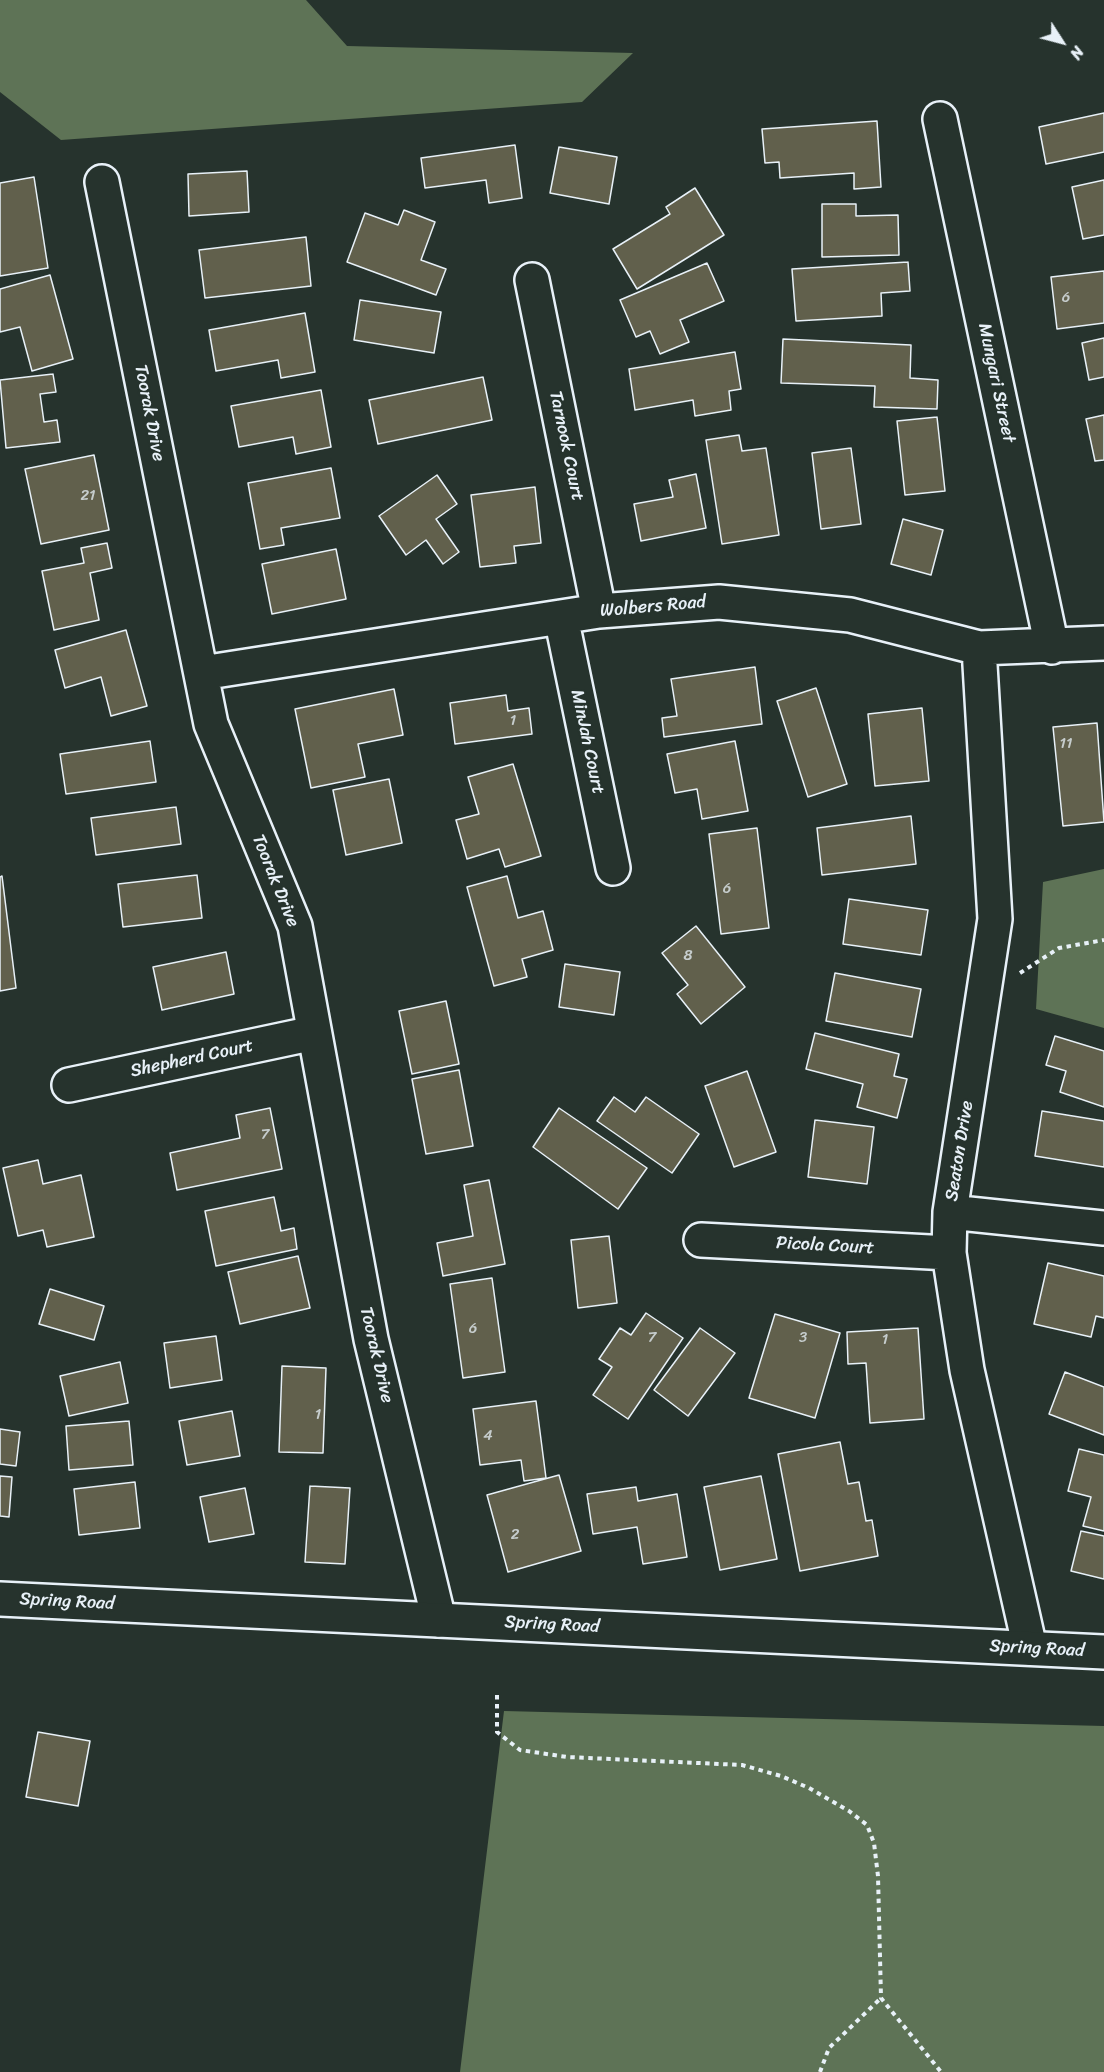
<!DOCTYPE html>
<style>
body{margin:0}
#map{position:relative;width:1104px;height:2072px;overflow:hidden;background:#26332d;font-family:Sriracha,sans-serif}
canvas{display:block}
.north{position:absolute;left:1032px;top:12px;width:60px;height:60px;-webkit-text-stroke:4px #26332d;paint-order:stroke;rotate:126deg;font-size:16px;font-weight:700;line-height:24px;text-align:center;color:#e8f1f8}
.north::after{content:'';display:block;margin:auto;width:21px;height:27px;background:#e8f1f8;clip-path:polygon(50% 0,100% 100%,50% 72%,0 100%)}
</style>
<div id="map">
<canvas width="1104" height="2072"></canvas>
<div class="north">N</div>
</div>
<script>
const ctx = document.querySelector('canvas').getContext('2d');
ctx.lineJoin = 'round';
function fill(path, color) {
  ctx.fillStyle = color;
  ctx.fill(path, 'evenodd');
}
function poly(rows) {
  const path = new Path2D();
  for (const r of rows) {
    path.moveTo(r[0], r[1]);
    for (let i = 2; i < r.length; i += 2) path.lineTo(r[i], r[i + 1]);
  }
  return path;
}
function strokePath(path, color, width, dash) {
  ctx.strokeStyle = color;
  ctx.lineWidth = width;
  ctx.lineCap = dash ? 'butt' : 'round';
  ctx.setLineDash(dash || []);
  ctx.stroke(path);
}
function drawText(font, color, halo, rows, align = 'center') {
  ctx.font = font + ' Sriracha,sans-serif';
  ctx.lineWidth = 4.5;
  ctx.setLineDash([]);
  ctx.textBaseline = 'middle';
  ctx.strokeStyle = halo;
  ctx.fillStyle = color;
  for (const [text, x, y, turn = 0] of rows) {
    ctx.save();
    ctx.translate(x, y);
    ctx.rotate((+turn || 0) * Math.PI / 180);
    ctx.textAlign = isNaN(turn) ? turn : align;
    if (halo) ctx.strokeText(text, 0, 0);
    ctx.fillText(text, 0, 0);
    ctx.restore();
  }
}
const green = poly([
 [0,0,306,0,347,46,633,53,582,102,61,140,0,92],
 [1104,869,1104,1028,1036,1009,1043,882],
 [504,1711,1104,1726,1104,2072,460,2072]
]);
const building = poly([
 [1104,113,1104,152,1046,164,1039,127,1104,113],
 [877,121,881,187,854,189,854,173,780,178,779,162,765,163,762,129,877,121],
 [515,145,522,198,489,203,486,180,425,188,421,158,515,145],
 [559,147,617,157,609,204,550,193,559,147],
 [247,171,249,212,189,216,188,174,247,171],
 [34,177,48,268,0,276,0,183,34,177],
 [1104,180,1104,235,1083,239,1072,187,1104,180],
 [695,188,724,235,637,289,613,249,670,214,666,207,695,188],
 [822,204,856,204,856,216,898,215,899,255,822,257,822,204],
 [404,210,435,222,421,260,446,269,436,295,347,262,365,213,398,225,404,210],
 [306,237,311,286,205,298,199,250,306,237],
 [908,262,910,291,881,293,882,316,796,321,792,269,908,262],
 [707,263,724,301,680,320,689,342,660,354,650,331,636,337,620,300,707,263],
 [1104,271,1104,323,1057,329,1051,277,1104,271],
 [50,275,73,359,32,371,20,327,0,332,0,289,50,275],
 [360,300,441,312,434,353,354,340,360,300],
 [305,313,315,372,281,378,278,360,216,371,209,330,305,313],
 [1104,338,1104,377,1089,380,1082,343,1104,338],
 [783,339,911,345,910,378,938,380,937,409,874,407,875,386,781,383,783,339],
 [735,352,741,389,729,391,731,410,695,416,693,400,635,410,629,369,735,352],
 [53,374,56,392,40,394,44,422,57,420,60,442,6,448,0,380,53,374],
 [483,377,492,420,378,444,369,400,483,377],
 [321,390,331,447,296,454,293,437,239,447,231,406,321,390],
 [1104,415,1104,460,1095,461,1086,419,1104,415],
 [937,417,945,491,905,495,897,421,937,417],
 [739,435,742,451,766,448,779,535,722,544,706,440,739,435],
 [851,448,861,524,821,529,812,453,851,448],
 [94,455,109,530,41,544,25,469,94,455],
 [331,468,340,518,281,528,284,545,260,549,248,483,331,468],
 [696,474,706,528,641,541,634,504,673,497,669,480,696,474],
 [437,475,457,504,436,519,459,552,443,564,426,540,406,555,379,516,437,475],
 [535,487,541,543,514,546,516,563,480,567,471,495,535,487],
 [903,519,943,530,931,575,891,564,903,519],
 [107,543,112,568,90,573,99,620,54,630,42,571,84,563,81,548,107,543],
 [336,549,346,599,272,614,262,564,336,549],
 [126,630,147,706,111,716,101,677,65,688,55,650,126,630],
 [755,667,762,724,664,737,662,718,677,716,671,679,755,667],
 [816,688,847,784,808,797,777,701,816,688],
 [394,689,403,735,358,744,365,777,311,788,295,709,394,689],
 [506,695,508,711,529,708,532,734,455,744,450,703,506,695],
 [922,708,929,781,875,786,868,714,922,708],
 [1097,723,1104,822,1063,826,1053,727,1097,723],
 [150,741,156,782,66,794,60,754,150,741],
 [735,741,748,811,702,819,697,789,675,793,667,754,735,741],
 [513,764,541,856,505,867,499,849,467,859,456,820,479,814,468,777,513,764],
 [389,779,402,843,346,855,333,790,389,779],
 [176,807,181,844,96,855,91,818,176,807],
 [911,816,916,864,822,875,817,828,911,816],
 [757,828,769,928,721,934,709,834,757,828],
 [197,875,202,918,123,927,118,884,197,875],
 [2,876,16,988,0,991,0,877,2,876],
 [507,876,518,918,543,911,553,950,522,959,527,977,494,986,467,887,507,876],
 [849,899,928,910,921,955,843,944,849,899],
 [696,926,745,987,701,1024,677,994,688,985,662,953,696,926],
 [226,952,234,994,162,1010,153,967,226,952],
 [565,964,620,972,614,1015,559,1007,565,964],
 [835,973,921,989,912,1037,826,1021,835,973],
 [446,1001,459,1064,412,1074,399,1011,446,1001],
 [815,1033,899,1054,894,1076,907,1079,897,1118,857,1107,863,1084,806,1069,815,1033],
 [1055,1036,1104,1051,1104,1107,1060,1092,1066,1071,1046,1065,1055,1036],
 [459,1070,473,1146,426,1154,412,1079,459,1070],
 [747,1071,776,1152,734,1167,705,1086,747,1071],
 [614,1097,635,1112,646,1097,699,1134,672,1173,597,1121,614,1097],
 [270,1108,282,1169,177,1190,170,1153,240,1138,236,1115,270,1108],
 [559,1108,647,1168,618,1209,533,1147,559,1108],
 [1042,1111,1104,1121,1104,1167,1035,1156,1042,1111],
 [815,1120,874,1127,867,1184,808,1177,815,1120],
 [38,1160,43,1184,81,1175,94,1237,47,1247,43,1230,18,1236,3,1168,38,1160],
 [489,1180,505,1264,443,1276,437,1243,473,1236,464,1185,489,1180],
 [274,1197,281,1231,294,1228,297,1249,216,1266,205,1211,274,1197],
 [609,1236,617,1303,578,1308,571,1240,609,1236],
 [298,1256,310,1308,240,1324,228,1272,298,1256],
 [1048,1263,1104,1276,1104,1318,1096,1316,1091,1337,1034,1324,1048,1263],
 [492,1278,505,1372,463,1378,450,1284,492,1278],
 [50,1289,104,1306,94,1340,39,1324,50,1289],
 [646,1313,683,1338,628,1419,593,1395,612,1367,599,1359,620,1328,631,1335,646,1313],
 [775,1314,840,1333,815,1418,749,1398,775,1314],
 [700,1328,735,1353,688,1416,654,1390,700,1328],
 [918,1328,924,1419,870,1423,866,1363,848,1364,847,1332,918,1328],
 [216,1336,222,1380,170,1388,164,1343,216,1336],
 [120,1362,128,1403,69,1416,60,1376,120,1362],
 [282,1366,326,1368,323,1453,279,1452,282,1366],
 [1065,1372,1104,1387,1104,1435,1049,1414,1065,1372],
 [536,1401,546,1478,524,1481,521,1460,480,1465,473,1409,536,1401],
 [232,1411,240,1456,187,1465,179,1421,232,1411],
 [129,1421,133,1465,69,1470,66,1426,129,1421],
 [0,1429,20,1432,16,1466,0,1464,0,1429],
 [840,1442,848,1484,859,1482,866,1521,872,1520,878,1556,800,1571,778,1454,840,1442],
 [1079,1449,1104,1455,1104,1531,1083,1526,1091,1497,1068,1491,1079,1449],
 [559,1475,581,1551,508,1572,487,1495,559,1475],
 [0,1476,12,1477,9,1517,0,1516,0,1476],
 [761,1476,777,1559,720,1570,704,1487,761,1476],
 [135,1482,140,1528,79,1535,74,1489,135,1482],
 [310,1486,350,1488,345,1564,305,1562,310,1486],
 [636,1487,638,1501,677,1494,687,1557,643,1564,637,1527,593,1534,587,1494,636,1487],
 [245,1488,254,1534,209,1542,200,1497,245,1488],
 [1081,1531,1104,1536,1104,1579,1071,1571,1081,1531],
 [38,1732,90,1741,78,1806,26,1797,38,1732]
]);
const path = poly([
 [1020,973,1059,948,1104,940],
 [497,1695,497,1732,520,1750,567,1757,742,1765,781,1776,809,1788,849,1811,867,1825,874,1843,878,1876,881,1998,941,2072],
 [820,2072,829,2048,881,1998]
]);
const minor = poly([
 [940,119,1052,647],
 [102,182,211,724,295,926,371,1339,439,1620],
 [532,280,599,611],
 [561,617,613,868],
 [979,648,995,919,950,1212,949,1253,967,1370,1030,1648],
 [202,673,599,611,719,602,850,615,979,648,1104,643],
 [69,1085,314,1033],
 [950,1212,1104,1228],
 [701,1240,949,1253]
]);
const secondary = poly([
 [0,1599,1104,1652]
]);
const numberNames = [
 ["6",1066,298],
 ["21",88,496],
 ["1",513,721],
 ["11",1066,744],
 ["6",727,889],
 ["8",688,956],
 ["7",265,1135],
 ["6",473,1329],
 ["7",652,1338],
 ["3",803,1338],
 ["1",885,1340],
 ["1",318,1415],
 ["4",488,1436],
 ["2",515,1535]
];
const streetNames = [
 ["Mungari Street",996,383,78],
 ["Toorak Drive",149,413,79],
 ["Tarnook Court",566,446,78],
 ["Wolbers Road",653,607,-5],
 ["MinJah Court",587,742,78],
 ["Toorak Drive",275,881,68],
 ["Shepherd Court",192,1059,-12],
 ["Seaton Drive",960,1151,-81],
 ["Picola Court",825,1246,3],
 ["Toorak Drive",376,1355,77],
 ["Spring Road",67,1602,3],
 ["Spring Road",552,1625,3],
 ["Spring Road",1037,1649,3]
];
fill(green, '#5e7356');
fill(building, '#61604c');
strokePath(building, '#e8f1f8', 1.5);
strokePath(minor, '#e8f1f8', 38);
strokePath(secondary, '#e8f1f8', 38);
strokePath(path, '#e8f1f8', 4, [4.5, 4.5]);
strokePath(minor, '#26332d', 33);
strokePath(secondary, '#26332d', 33);
drawText('15px', '#c6cdcd', null, numberNames);
drawText('18px', '#e8f1f8', '#26332d', streetNames);
</script>
